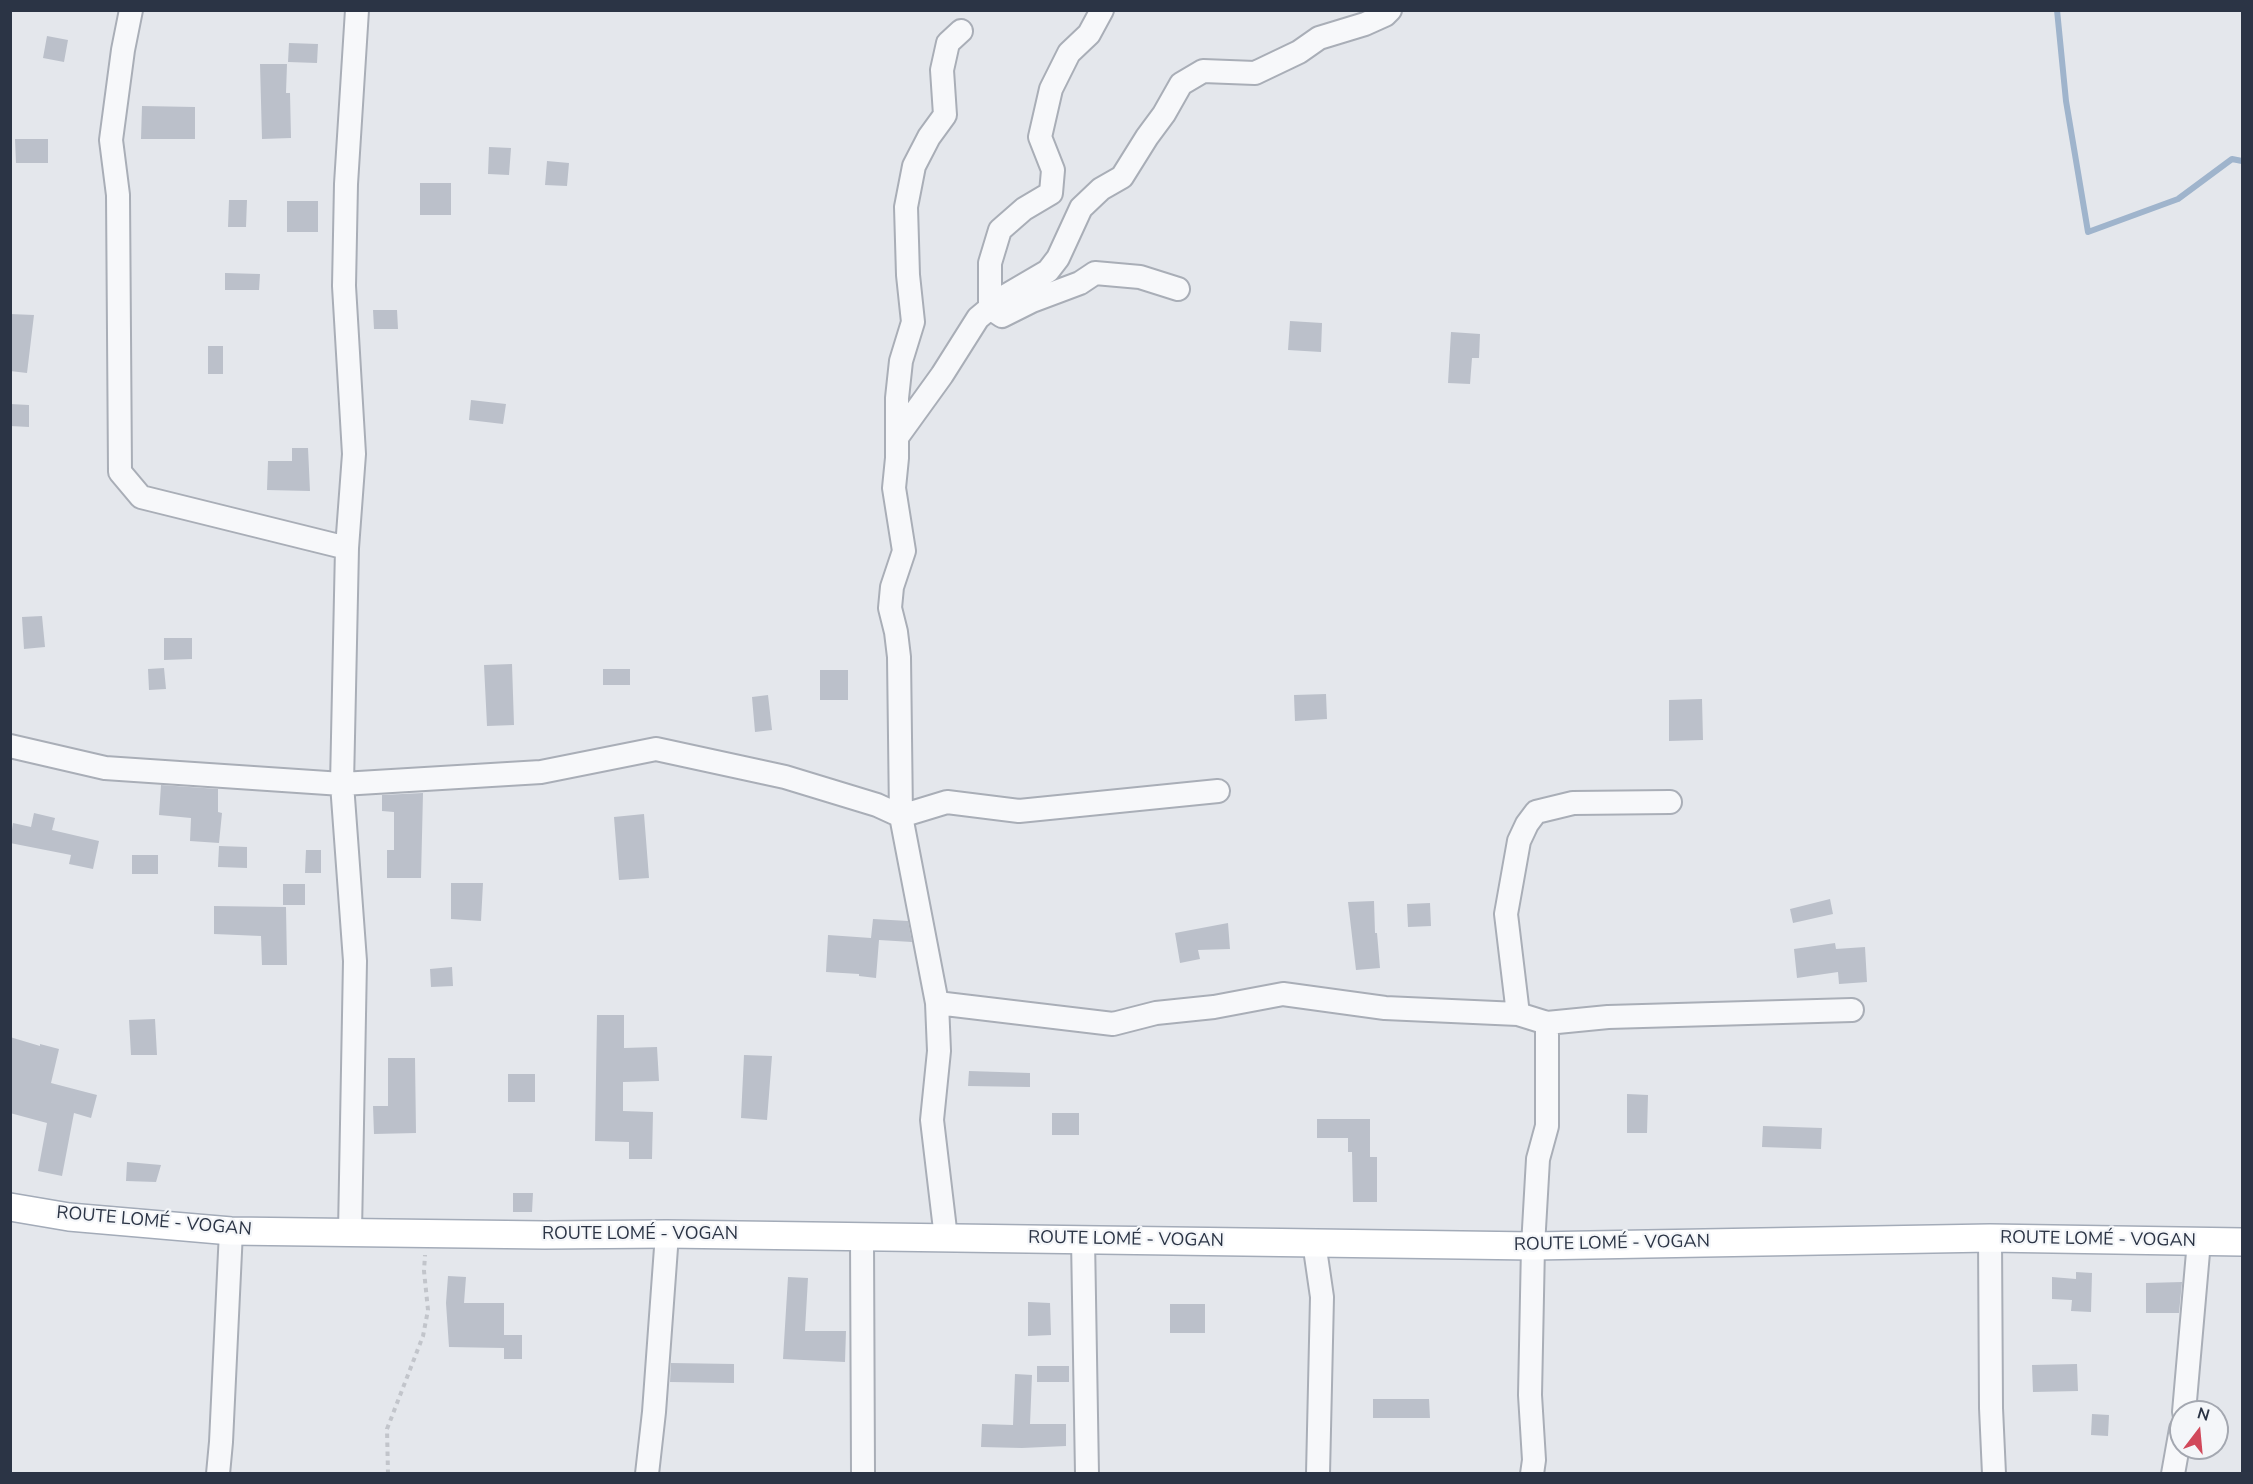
<!DOCTYPE html>
<meta charset="utf-8">
<style>
body{margin:0}
#map{position:relative;width:2253px;height:1484px;overflow:hidden;background:#e4e7ec;font-family:"Nunito Sans",sans-serif}
canvas{display:block}
.frame{position:absolute;inset:0;border:12px solid #2b3445;pointer-events:none}
.north{position:absolute;left:2169px;top:1400px;width:60px;height:60px;box-sizing:border-box;background:#f4f6f9;border:2px solid #a4a8b1;border-radius:50%;rotate:16deg;font-size:16px;font-weight:700;line-height:24px;text-align:center;color:#2b3445}
.north::after{content:'';display:block;margin:auto;width:21px;height:27px;background:#d1495b;clip-path:polygon(50% 0,100% 100%,50% 72%,0 100%)}
</style>
<div id="map">
<canvas width="2253" height="1484"></canvas>
<div class="frame"></div>
<div class="north">N</div>
</div>
<script>
const ctx = document.querySelector('canvas').getContext('2d');
ctx.lineJoin = 'round';
function poly(rows) {
  const path = new Path2D();
  for (const r of rows) {
    path.moveTo(r[0], r[1]);
    for (let i = 2; i < r.length; i += 2) path.lineTo(r[i], r[i + 1]);
  }
  return path;
}
function strokePath(path, color, width, dash) {
  ctx.strokeStyle = color;
  ctx.lineWidth = width;
  ctx.lineCap = dash ? 'butt' : 'round';
  ctx.setLineDash(dash || []);
  ctx.stroke(path);
}
function fill(path, color) {
  ctx.fillStyle = color;
  ctx.fill(path, 'evenodd');
}
function drawText(font, color, halo, rows, align = 'center') {
  ctx.font = font + ' "Nunito Sans",sans-serif';
  ctx.lineWidth = 4.5;
  ctx.setLineDash([]);
  ctx.textBaseline = 'middle';
  ctx.strokeStyle = halo;
  ctx.fillStyle = color;
  for (const [text, x, y, turn = 0] of rows) {
    ctx.save();
    ctx.translate(x, y);
    ctx.rotate((+turn || 0) * Math.PI / 180);
    ctx.textAlign = isNaN(turn) ? turn : align;
    if (halo) ctx.strokeText(text, 0, 0);
    ctx.fillText(text, 0, 0);
    ctx.restore();
  }
}
const stream = poly([
 [2057,10,2066,101,2088,232,2178,199,2232,159,2242,161]
]);
const building = poly([
 [47,36,68,40,64,62,43,58],
 [289,43,318,44,317,63,288,62],
 [260,64,287,64,286,93,290,93,291,138,262,139],
 [142,106,195,107,195,139,141,139],
 [15,139,48,139,48,163,16,163],
 [489,147,511,148,509,175,488,174],
 [547,161,569,163,567,186,545,185],
 [420,183,451,183,451,215,420,215],
 [229,200,247,200,246,227,228,227],
 [287,201,318,201,318,232,287,232],
 [225,273,260,274,259,290,225,290],
 [373,310,397,310,398,329,374,329],
 [10,314,34,315,27,373,10,371],
 [1290,321,1322,323,1321,352,1288,350],
 [1451,332,1480,334,1479,358,1472,358,1470,384,1448,383],
 [208,346,223,346,223,374,208,374],
 [471,400,506,404,503,424,469,420],
 [10,404,29,405,29,427,10,426],
 [292,448,308,448,310,491,267,490,268,461,292,461],
 [42,616,45,647,24,649,22,617],
 [164,638,192,638,192,659,164,660],
 [512,664,514,725,487,726,484,665],
 [164,668,166,689,149,690,148,669],
 [603,669,630,669,630,685,603,685],
 [820,670,848,670,848,700,820,700],
 [1326,694,1327,719,1295,721,1294,695],
 [768,695,772,730,755,732,752,697],
 [1702,699,1703,740,1669,741,1669,700],
 [161,785,218,789,218,812,222,813,219,843,190,841,191,818,159,815],
 [423,793,421,878,387,878,387,850,394,850,394,812,382,811,382,795],
 [34,813,55,818,52,830,99,841,93,869,69,864,71,855,10,843,13,823,31,827],
 [644,814,649,878,619,880,614,817],
 [219,846,247,847,247,868,218,867],
 [306,850,321,850,321,873,305,873],
 [132,855,158,855,158,874,132,874],
 [451,883,483,883,481,921,451,919],
 [283,884,305,884,305,905,283,905],
 [1830,899,1833,914,1793,923,1790,909],
 [1374,901,1375,933,1377,933,1380,968,1356,970,1348,902],
 [1430,903,1431,926,1408,927,1407,904],
 [214,906,286,907,287,965,262,965,261,936,214,934],
 [873,919,908,921,912,942,879,940,876,978,859,976,859,974,826,972,828,935,871,938],
 [1228,923,1230,949,1198,950,1200,959,1180,963,1175,933],
 [1835,943,1836,949,1865,947,1867,982,1839,984,1838,972,1797,978,1794,949],
 [452,967,453,986,431,987,430,969],
 [597,1015,624,1015,624,1048,657,1047,659,1081,623,1082,623,1111,653,1112,652,1159,629,1159,629,1142,595,1141],
 [155,1019,157,1055,131,1055,129,1020],
 [10,1037,40,1046,40,1044,59,1049,51,1083,97,1095,91,1118,74,1113,62,1176,38,1171,47,1123,10,1113],
 [744,1055,772,1056,767,1120,741,1118],
 [388,1058,415,1058,416,1133,374,1134,373,1106,388,1106],
 [969,1071,1030,1073,1030,1087,968,1086],
 [508,1074,535,1074,535,1102,508,1102],
 [1627,1094,1648,1095,1647,1133,1627,1133],
 [1052,1113,1079,1113,1079,1135,1052,1135],
 [1317,1119,1370,1119,1370,1157,1377,1157,1377,1202,1353,1202,1352,1152,1348,1152,1348,1138,1317,1138],
 [1763,1126,1822,1128,1821,1149,1762,1147],
 [127,1162,161,1165,156,1182,126,1181],
 [513,1193,533,1193,532,1212,513,1212],
 [2076,1272,2092,1273,2091,1312,2071,1311,2072,1300,2052,1299,2052,1277,2076,1279],
 [448,1276,466,1277,464,1303,504,1303,504,1335,522,1335,522,1359,504,1359,504,1348,449,1347,446,1303],
 [788,1277,808,1278,805,1331,846,1331,845,1362,783,1359],
 [2182,1282,2179,1313,2146,1313,2146,1283],
 [1028,1302,1050,1303,1051,1335,1028,1336],
 [1170,1304,1205,1304,1205,1333,1170,1333],
 [671,1363,734,1364,734,1383,670,1382],
 [2077,1364,2078,1391,2033,1392,2032,1365],
 [1037,1366,1069,1366,1069,1382,1037,1382],
 [1015,1374,1032,1375,1030,1424,1066,1424,1066,1446,1022,1448,981,1447,982,1424,1013,1425],
 [1373,1399,1429,1399,1430,1418,1373,1418],
 [2092,1414,2109,1415,2108,1436,2091,1435]
]);
const path = poly([
 [388,1474,387,1429,423,1336,428,1310,424,1271,425,1255]
]);
const minor = poly([
 [131,10,123,50,111,140,118,195,120,472,141,497,347,548],
 [1178,289,1140,277,1095,273,1080,283,1032,301,1002,316,990,308,1007,295,1048,271,1058,258,1081,208,1101,189,1122,177,1147,137,1164,114,1181,84,1203,71,1255,73,1299,52,1319,38,1365,24,1385,15,1390,10],
 [898,436,942,375,978,318,990,308,990,263,1000,230,1024,209,1051,193,1053,170,1040,137,1051,89,1069,53,1089,34,1102,10],
 [10,746,105,768,342,784,541,772,656,749,785,777,877,805,901,816,947,802,1019,811,1218,791],
 [937,1003,1113,1024,1156,1013,1214,1007,1283,994,1385,1008,1518,1014,1547,1023,1608,1017,1852,1010],
 [1518,1014,1506,914,1519,841,1527,824,1536,812,1573,803,1670,802],
 [350,1232,355,961,342,784,347,548,354,454,344,286,346,184,357,10],
 [862,1238,863,1474],
 [946,1238,932,1120,939,1051,937,1003,901,816,899,657,896,632,890,608,892,587,904,551,894,488,897,458,897,398,901,361,913,322,908,275,906,207,914,166,929,137,945,115,942,70,948,43,961,31],
 [1990,1238,1991,1408,1994,1474],
 [1083,1239,1087,1474],
 [1314,1242,1322,1297,1318,1474],
 [2184,1412,2199,1241],
 [218,1474,221,1442,231,1231],
 [647,1474,654,1412,667,1234],
 [1532,1474,1534,1460,1530,1395,1533,1246,1538,1159,1547,1126,1547,1023],
 [2173,1474,2181,1429]
]);
const major = poly([
 [10,1207,69,1217,231,1231,545,1235,667,1234,1533,1246,1990,1238,2242,1242]
]);
const streetNames = [
 ["ROUTE LOMÉ - VOGAN",154,1222,5],
 ["ROUTE LOMÉ - VOGAN",640,1235],
 ["ROUTE LOMÉ - VOGAN",1126,1240,1],
 ["ROUTE LOMÉ - VOGAN",2098,1240,1],
 ["ROUTE LOMÉ - VOGAN",1612,1244,-1]
];
strokePath(stream, '#9fb4cc', 6);
fill(building, '#bbc0ca');
strokePath(minor, '#a9aeb7', 26);
strokePath(major, '#a3abb8', 30);
strokePath(path, '#c2c5cb', 4, [4.5, 4.5]);
strokePath(minor, '#f7f8fa', 22);
strokePath(major, '#fff', 27);
drawText('18px', '#2b3445', '#f4f6f9', streetNames);
</script>
